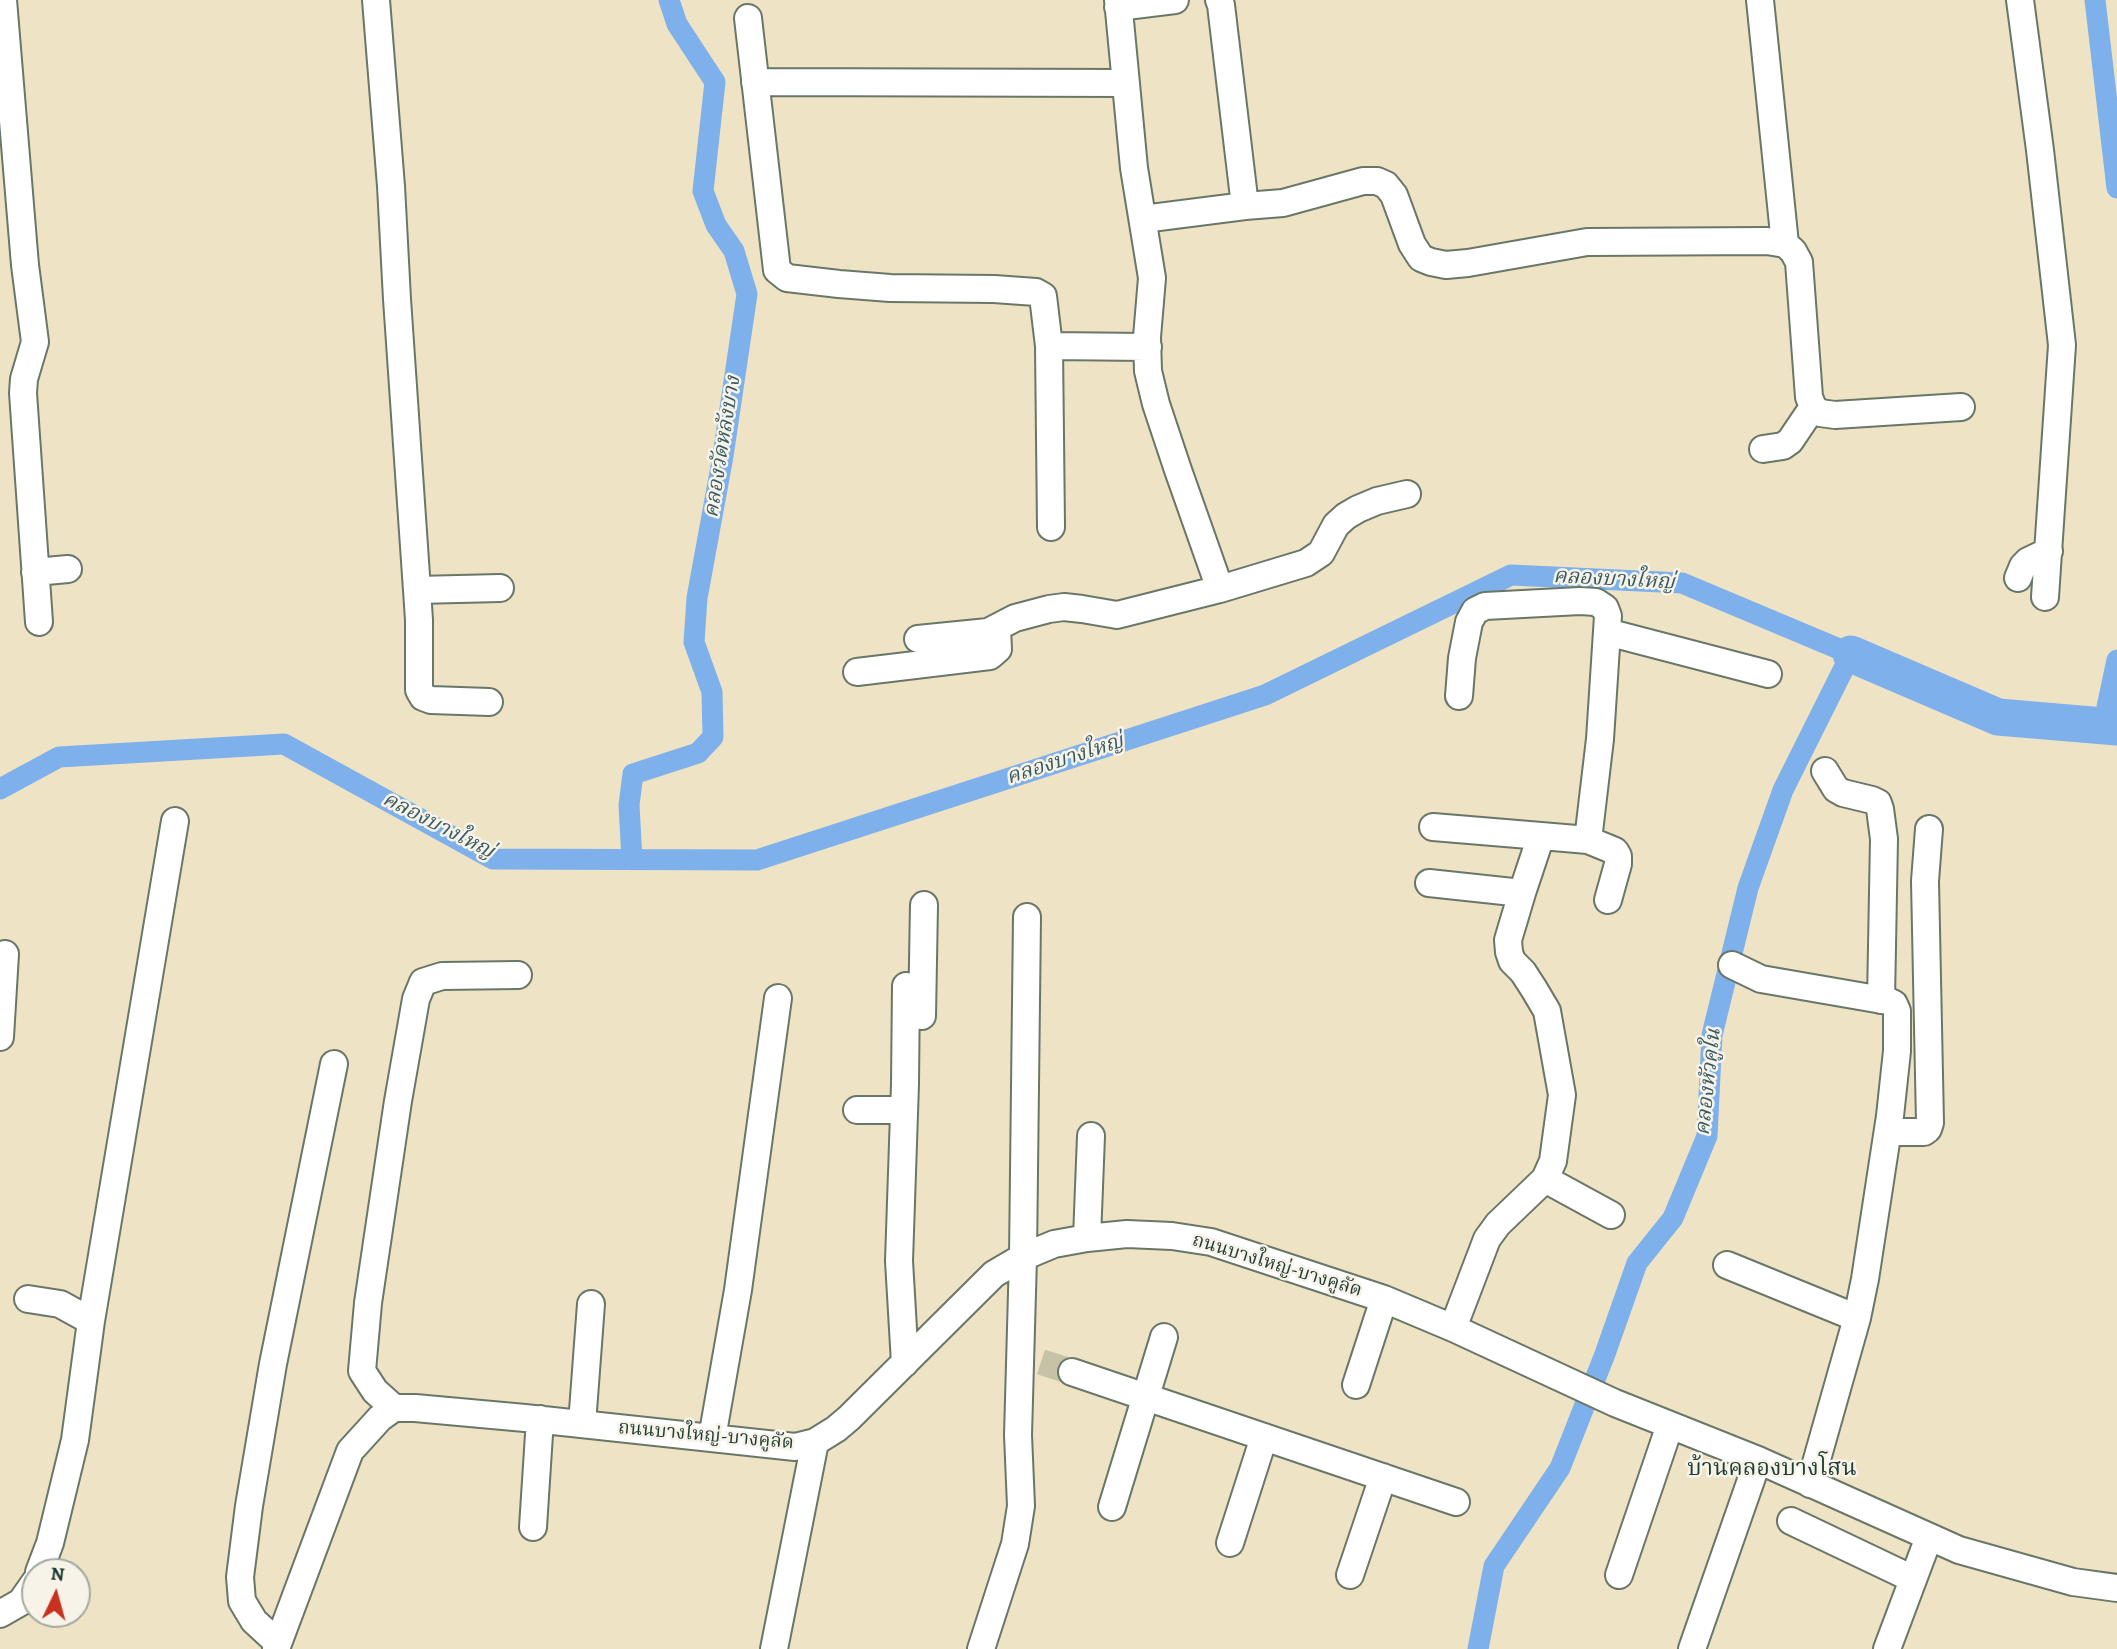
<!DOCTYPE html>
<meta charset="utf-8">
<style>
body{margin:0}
#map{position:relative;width:2117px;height:1649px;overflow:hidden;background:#efe3c5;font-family:Alegreya,serif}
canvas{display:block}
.north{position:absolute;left:21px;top:1558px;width:70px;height:70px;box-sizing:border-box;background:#f7f3e8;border:2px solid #a1aaa0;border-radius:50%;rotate:5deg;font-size:19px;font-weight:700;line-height:28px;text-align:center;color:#1f3d34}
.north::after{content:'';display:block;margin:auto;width:24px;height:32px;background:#c8321e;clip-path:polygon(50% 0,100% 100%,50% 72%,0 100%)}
</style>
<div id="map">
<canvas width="2117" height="1649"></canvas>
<div class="north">N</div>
</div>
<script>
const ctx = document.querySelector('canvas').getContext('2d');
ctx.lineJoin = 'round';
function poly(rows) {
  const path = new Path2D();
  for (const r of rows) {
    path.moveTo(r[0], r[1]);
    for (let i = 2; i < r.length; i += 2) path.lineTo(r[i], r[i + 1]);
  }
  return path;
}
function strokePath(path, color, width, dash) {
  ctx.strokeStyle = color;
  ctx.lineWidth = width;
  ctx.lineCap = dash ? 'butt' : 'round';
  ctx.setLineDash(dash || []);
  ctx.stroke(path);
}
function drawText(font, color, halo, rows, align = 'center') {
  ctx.font = font + ' Alegreya,"Noto Serif Thai",serif';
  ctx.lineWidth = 5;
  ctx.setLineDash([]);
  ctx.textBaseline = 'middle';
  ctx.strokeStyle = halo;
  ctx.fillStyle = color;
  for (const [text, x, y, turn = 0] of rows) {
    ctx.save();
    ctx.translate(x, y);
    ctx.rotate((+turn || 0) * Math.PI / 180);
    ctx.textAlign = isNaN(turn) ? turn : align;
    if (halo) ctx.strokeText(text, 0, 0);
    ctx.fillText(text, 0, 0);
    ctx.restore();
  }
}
const canal = poly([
 [2095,0,2117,188],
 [2103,726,2117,660],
 [0,789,59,757,284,744,493,859,757,860,1265,695,1511,575,1682,583,1851,654,1783,790,1748,888,1712,1035,1707,1136,1673,1218,1637,1263,1605,1354,1560,1468,1494,1566,1478,1649],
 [632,860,629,805,633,774,698,753,713,737,712,692,694,642,697,598,723,456,747,294,734,251,716,225,703,191,715,82,677,24,669,0]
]);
const river = poly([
 [1851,654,1998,717,2117,727]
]);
const minorTunnel = poly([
 [1041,1362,1072,1372]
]);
const minor = poly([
 [3,0,25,265,35,342,24,379,23,393,39,622],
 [376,0,391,186,397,299,417,590,500,588],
 [1118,0,1134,168,1152,278,1147,337,1148,371,1156,404,1178,470,1220,589,1306,563,1321,553,1336,525,1346,516,1358,509,1377,501,1407,494],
 [1760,0,1785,244],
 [2020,0,2040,150,2062,345,2045,597],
 [1118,7,1175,0],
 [748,18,777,270,787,278,839,284,890,288,994,289,1036,292,1043,296,1049,346,1051,527],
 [755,82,1126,83],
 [1245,206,1283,203,1363,181,1377,181,1386,185,1394,195,1412,244,1421,258,1431,262,1446,265,1468,263,1587,242,1767,241,1785,244,1793,251,1799,262,1809,397,1813,407,1820,413,1835,415,1961,407],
 [1143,219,1245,206,1221,5,1219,0],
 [1049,346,1148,347],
 [1763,449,1783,446,1790,441,1813,407],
 [35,572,68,569],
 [2018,578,2023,566,2028,561,2049,551],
 [417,590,419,620,419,690,423,697,431,700,489,702],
 [1607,632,1768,674],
 [918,639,988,632,1015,618,1049,609,1064,607,1082,609,1117,615,1220,589],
 [857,672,990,656,998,649,997,628],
 [1459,696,1462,658,1469,622,1475,611,1485,606,1580,601,1596,602,1605,608,1608,616,1600,739,1588,840],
 [1825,771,1836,789,1843,793,1872,800,1878,803,1880,809,1884,839,1881,1000],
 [1433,827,1541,836],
 [1429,883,1522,893],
 [1732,965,1761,979,1888,1001,1894,1004,1897,1011,1897,1051,1890,1116,1865,1279,1857,1318,1810,1484],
 [922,1016,924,905],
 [0,1037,5,954],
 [857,1110,904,1110],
 [1888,1132,1924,1132,1928,1129,1930,1123,1925,881,1929,829],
 [1545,1179,1611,1215],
 [1087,1238,1091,1136],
 [1727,1265,1857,1318],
 [28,1299,60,1304,91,1321],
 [1453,1328,1487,1239,1498,1224,1545,1179,1553,1161,1562,1095,1547,1011,1534,989,1523,972,1512,961,1509,952,1508,940,1522,893,1541,836,1588,840,1615,851,1618,856,1618,864,1608,900],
 [905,1363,899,1261,905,1084,906,986],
 [1072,1372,1456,1502],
 [1356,1385,1384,1299],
 [394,1408,375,1391,362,1371,368,1303,398,1101,416,999,423,982,442,976,518,975],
 [582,1424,591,1304],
 [712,1438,738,1290,778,998],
 [1112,1507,1164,1337],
 [1791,1521,1913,1579],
 [533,1527,540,1419],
 [1230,1543,1264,1437],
 [39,1572,50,1543,75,1440,91,1321,175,821],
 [1350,1575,1383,1477],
 [1619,1575,1670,1425],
 [0,1614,21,1602,35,1582],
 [278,1643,254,1621,242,1601,240,1577,249,1506,273,1364,334,1064],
 [276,1649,350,1451,380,1418,394,1408,415,1408,525,1418,795,1447,815,1442,836,1429,849,1418,994,1274,1023,1257,1054,1244,1087,1238,1127,1234,1172,1236,1211,1242,1384,1299,1453,1328,1615,1403,1758,1460,1959,1550,2073,1582,2117,1588],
 [774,1649,815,1442],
 [981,1649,1015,1544,1021,1506,1018,1435,1023,1257,1027,917],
 [1692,1649,1758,1460],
 [1887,1649,1929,1537]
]);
const streetNames = [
 ["ถนนบางใหญ่-บางคูลัด",1277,1266,17],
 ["ถนนบางใหญ่-บางคูลัด",706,1436,5]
];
const waterNames = [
 ["คลองวัดหลังบาง",723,447,-81],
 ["คลองบางใหญ่",1614,580,3],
 ["คลองบางใหญ่",1065,760,-18],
 ["คลองบางใหญ่",438,826,27],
 ["คลองหัวคูใน",1709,1082,-84]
];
const quarterNames = [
 ["บ้านคลองบางโสน",1772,1469]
];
strokePath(canal, '#7eb1eb', 21);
strokePath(river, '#7eb1eb', 37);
strokePath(minorTunnel, '#c5c2a8', 26, [26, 13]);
strokePath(minor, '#687767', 30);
strokePath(minor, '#fff', 26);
drawText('19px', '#1f3d34', '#f7f3e8', streetNames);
drawText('italic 21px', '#375a62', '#f7f3e8', waterNames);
drawText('23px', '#1f3d34', '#f7f3e8', quarterNames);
</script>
